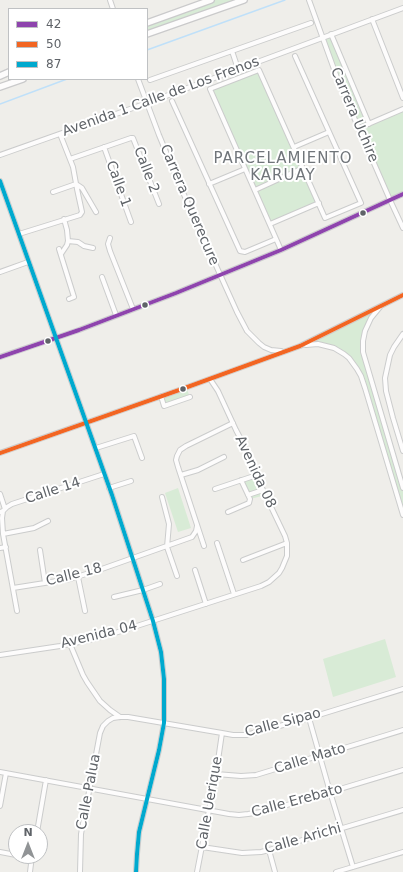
<!DOCTYPE html>
<style>
body{margin:0}
#map{position:relative;width:403px;height:872px;overflow:hidden;background:#efeeea;font-family:"DejaVu Sans",sans-serif}
canvas{display:block}
.legend{position:absolute;left:8px;top:8px;width:140px;height:72px;box-sizing:border-box;background:#fff;border:1px solid #bfc1c3;margin:0;padding:5px 7px;list-style:none;font-size:12px;color:#5f6368}
.legend li{display:flex;align-items:center;gap:8px;height:20px}
.legend b{width:20px;border:1px solid #bfc1c3}
.north{position:absolute;left:8px;top:824px;width:40px;height:40px;box-sizing:border-box;background:#fff;border:1px solid #bfc1c3;border-radius:50%;rotate:0deg;font-size:11px;font-weight:700;line-height:16px;text-align:center;color:#5f6368}
.north::after{content:'';display:block;margin:auto;width:14px;height:18px;background:#919496;clip-path:polygon(50% 0,100% 100%,50% 72%,0 100%)}
</style>
<div id="map">
<canvas width="403" height="872"></canvas>
<ul class="legend">
<li><b style="height:5px;background:#8e44ad"></b>42</li>
<li><b style="height:5px;background:#f26522"></b>50</li>
<li><b style="height:5px;background:#00a9ce"></b>87</li>
</ul>
<div class="north">N</div>
</div>
<script>
const ctx = document.querySelector('canvas').getContext('2d');
ctx.lineJoin = 'round';
function fill(path, color) {
  ctx.fillStyle = color;
  ctx.fill(path, 'evenodd');
}
function poly(rows) {
  const path = new Path2D();
  for (const r of rows) {
    path.moveTo(r[0], r[1]);
    for (let i = 2; i < r.length; i += 2) path.lineTo(r[i], r[i + 1]);
  }
  return path;
}
function strokePath(path, color, width, dash) {
  ctx.strokeStyle = color;
  ctx.lineWidth = width;
  ctx.lineCap = dash ? 'butt' : 'round';
  ctx.setLineDash(dash || []);
  ctx.stroke(path);
}
function drawText(font, color, halo, rows, align = 'center') {
  ctx.font = font + ' "DejaVu Sans",sans-serif';
  ctx.lineWidth = 4;
  ctx.setLineDash([]);
  ctx.textBaseline = 'middle';
  ctx.strokeStyle = halo;
  ctx.fillStyle = color;
  for (const [text, x, y, turn = 0] of rows) {
    ctx.save();
    ctx.translate(x, y);
    ctx.rotate((+turn || 0) * Math.PI / 180);
    ctx.textAlign = isNaN(turn) ? turn : align;
    if (halo) ctx.strokeText(text, 0, 0);
    ctx.fillText(text, 0, 0);
    ctx.restore();
  }
}
const green = poly([
 [211,0,244,0,147,34,147,23],
 [331,34,369,124,403,109,403,195,390,200,359,128,322,37],
 [259,70,319,203,270,224,210,89],
 [382,305,368,324,363,347,403,488,403,515,365,388,353,363,329,346,300,346],
 [186,387,190,397,164,406,161,396],
 [257,475,266,495,250,499,241,480],
 [178,488,191,528,178,532,165,493],
 [385,639,396,677,333,697,323,659]
]);
const stream = poly([
 [147,50,285,0],
 [0,104,67,79]
]);
const street = poly([
 [110,0,113,9],
 [309,0,339,83,390,200,403,228],
 [372,19,403,98],
 [331,34,369,124],
 [232,51,238,69],
 [138,79,159,135,181,188,237,312,247,331,259,343,264,347,271,350,281,351],
 [150,80,311,23],
 [172,101,240,251,245,252,276,239],
 [359,128,403,109],
 [104,147,131,222],
 [294,147,329,132],
 [0,155,147,103,403,8],
 [70,159,131,138,133,138,159,204],
 [0,181,112,495,153,621,161,652,164,679,164,723,159,750,139,832,137,854,136,872],
 [209,184,245,169],
 [255,190,303,168],
 [53,192,76,184,82,188,96,212],
 [270,224,319,203],
 [19,234,80,215,82,212,77,189,73,167,60,134],
 [110,238,108,244,110,251,133,309],
 [68,241,78,242,84,246,93,248],
 [59,249,74,297,69,299],
 [281,250,210,89,259,70,325,218,361,203,295,56],
 [61,254,67,245,68,241,67,230,64,219],
 [0,272,28,262],
 [102,277,116,315],
 [380,307,371,318,365,331,363,341,363,352,403,488],
 [403,334,394,347,390,355,385,378,386,391,393,418,403,451],
 [306,345,318,344,334,348,344,354,349,358,357,369,361,376,365,388,403,515],
 [0,357,79,330,176,293,281,250,403,194],
 [161,396,164,406,190,397],
 [96,448,134,436,142,458],
 [0,453,182,389,300,346,403,295],
 [181,475,198,470,224,457],
 [109,488,131,481],
 [215,489,257,475],
 [0,494,5,509],
 [248,495,263,490],
 [162,497,169,524,167,547,177,576],
 [3,511,2,518,3,534,17,611],
 [0,512,3,511,7,507,12,504,104,474],
 [228,512,249,503,250,499,241,480],
 [3,534,34,528,48,521],
 [217,543,234,594],
 [204,546,178,467,176,460,177,456,180,450,186,446,233,423],
 [0,548,6,547],
 [40,550,45,583],
 [243,560,287,543],
 [195,570,206,604],
 [78,577,85,611],
 [13,588,70,579,99,570,192,537,196,531,197,526],
 [114,597,143,590,160,584],
 [70,644,83,675,87,682,100,701,110,710,120,717],
 [0,655,60,646,89,640,115,633,261,586,269,582,279,573,282,568,287,556,287,543,285,536,263,490,245,447,236,430,218,391,210,379],
 [309,718,330,792,353,867],
 [0,772,229,814,239,815,248,814,267,811,403,770],
 [216,774,241,776,256,775,403,730],
 [0,806,6,773],
 [37,832,46,780],
 [202,847,242,853,261,852,269,850,403,810],
 [269,850,275,872],
 [0,852,16,855],
 [23,856,32,858],
 [30,872,32,856],
 [80,872,81,834,100,733,103,726,108,721,113,718,120,717,128,717,222,733,233,735,246,735,309,718,403,689],
 [197,872,216,774,222,733],
 [336,872,403,852]
]);
const secondary = poly([
 [147,23,211,0],
 [147,34,244,0],
 [0,76,9,72],
 [0,87,23,79]
]);
const bus1 = poly([
 [0,357,79,330,176,293,281,250,403,194]
]);
const bus2 = poly([
 [0,453,182,389,300,346,403,295]
]);
const bus3 = poly([
 [0,181,112,495,153,621,161,652,164,679,164,723,159,750,139,832,137,854,136,872]
]);
const markers = [
 [363,213,3.5,"#5f6368"],
 [145,305,3.5,"#5f6368"],
 [48,341,3.5,"#5f6368"],
 [183,389,3.5,"#5f6368"]
];
const streetNames = [
 ["Avenida 1 Calle de Los Frenos",161,97,-20],
 ["Carrera Uchire",354,115,67],
 ["Calle 2",146,170,69],
 ["Calle 1",118,184,70],
 ["Carrera Querecure",189,205,67],
 ["Avenida 08",255,472,65],
 ["Calle 14",53,491,-18],
 ["Calle 18",74,575,-14],
 ["Avenida 04",99,635,-14],
 ["Calle Sipao",283,723,-15],
 ["Calle Mato",310,759,-17],
 ["Calle Palua",89,792,-79],
 ["Calle Erebato",297,801,-15],
 ["Calle Uerique",210,803,-80],
 ["Calle Arichi",303,839,-16]
];
const neighbourhoodNames = [
 ["PARCELAMIENTO",283,159],
 ["KARUAY",283,176]
];
fill(green, '#d8ebd6');
strokePath(stream, '#bfe0f9', 1.5);
strokePath(street, '#cbcccc', 6);
strokePath(secondary, '#cacacb', 8);
strokePath(street, '#fdfcfc', 4);
strokePath(secondary, '#fdfcfc', 5.5);
strokePath(bus1, '#8e44ad', 4);
strokePath(bus2, '#f26522', 4);
strokePath(bus3, '#00a9ce', 4);
for (const [x, y, r, color] of markers) {
  const dot = new Path2D();
  dot.arc(x, y, r, 0, 2 * Math.PI);
  ctx.fillStyle = color;
  ctx.fill(dot);
  strokePath(dot, '#fff', 1.5);
}
drawText('14px', '#5f6368', '#fff', streetNames);
ctx.letterSpacing = '1px';
drawText('15px', '#70757a', '#fff', neighbourhoodNames);
ctx.letterSpacing = '0px';
</script>
